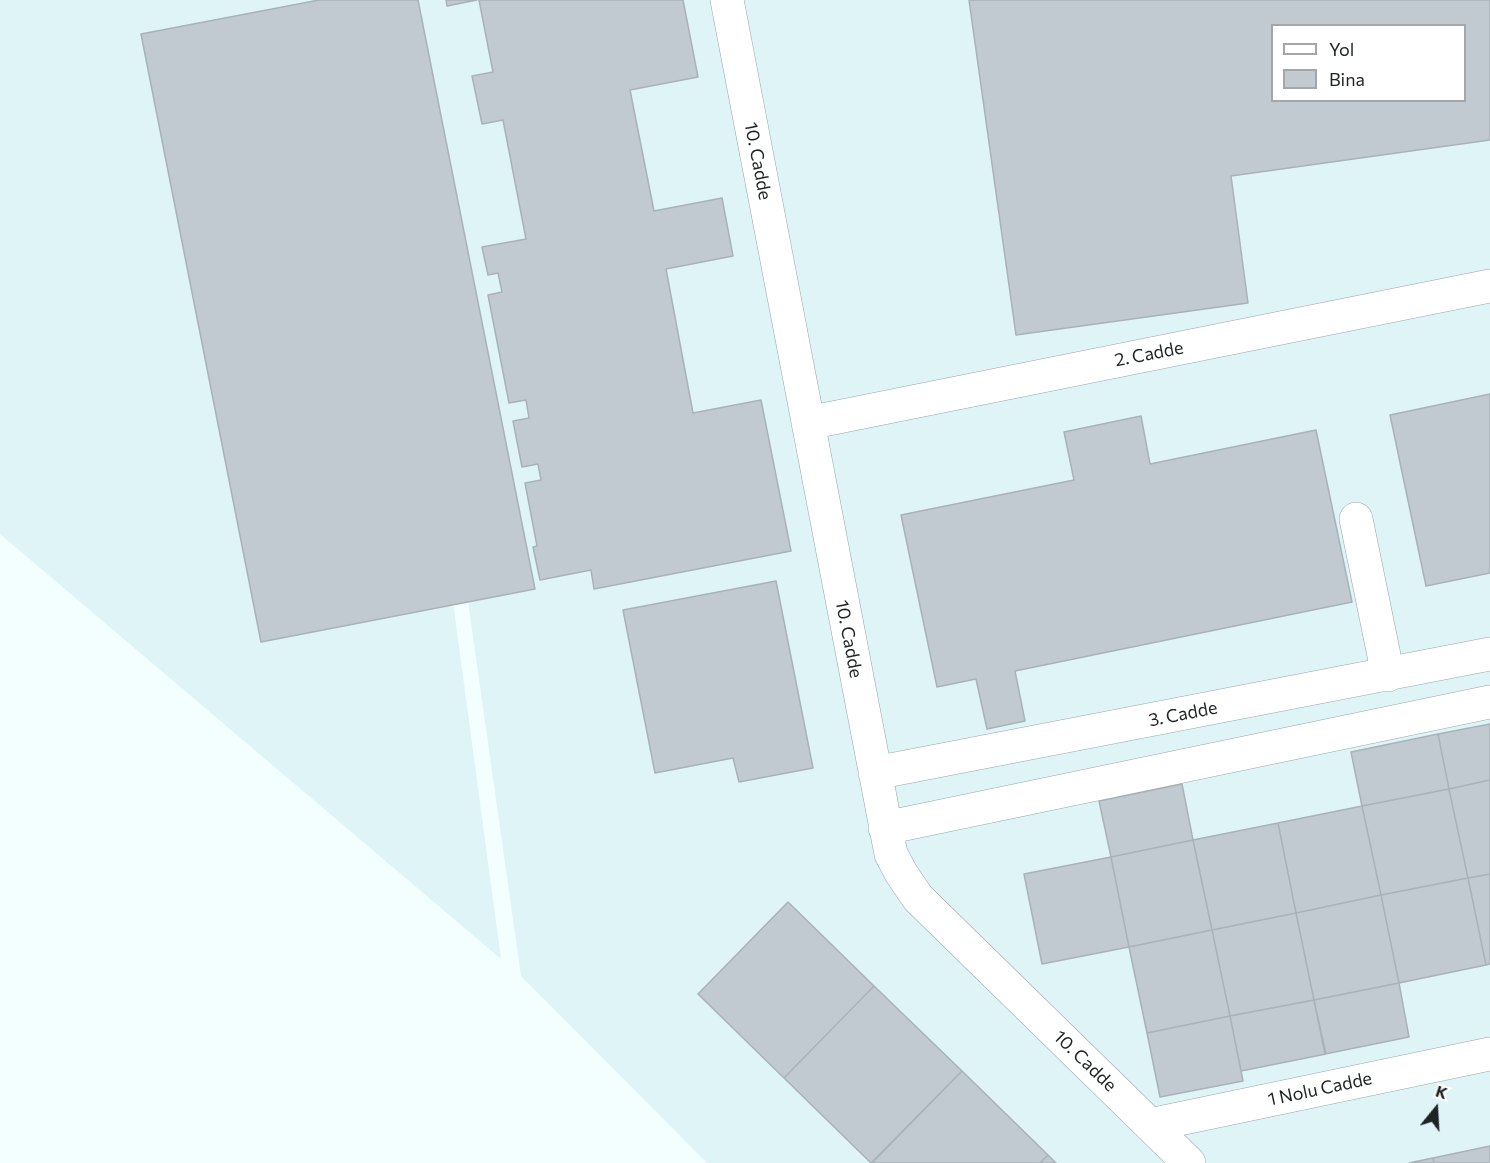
<!DOCTYPE html>
<style>
body{margin:0}
#map{position:relative;width:1490px;height:1163px;overflow:hidden;background:#f3feff;font-family:Commissioner,sans-serif}
canvas{display:block}
.legend{position:absolute;left:1271px;top:24px;width:195px;height:78px;box-sizing:border-box;background:#fff;border:2px solid #a5a7a7;margin:0;padding:8px 10px;list-style:none;font-size:18px;color:#1e2323}
.legend li{display:flex;align-items:center;gap:12px;height:30px}
.legend b{width:30px;border:2px solid #a5a7a7}
.north{position:absolute;left:1406px;top:1079px;width:60px;height:60px;-webkit-text-stroke:4px #fff;paint-order:stroke;rotate:18deg;font-size:16px;font-weight:700;line-height:24px;text-align:center;color:#1e2323}
.north::after{content:'';display:block;margin:auto;width:21px;height:27px;background:#1e2323;clip-path:polygon(50% 0,100% 100%,50% 72%,0 100%)}
</style>
<div id="map">
<canvas width="1490" height="1163"></canvas>
<ul class="legend">
<li><b style="height:8px;background:#fff"></b>Yol</li>
<li><b style="height:16px;background:#c0cad0"></b>Bina</li>
</ul>
<div class="north">K</div>
</div>
<script>
const ctx = document.querySelector('canvas').getContext('2d');
ctx.lineJoin = 'round';
function fill(path, color) {
  ctx.fillStyle = color;
  ctx.fill(path, 'evenodd');
}
function poly(rows) {
  const path = new Path2D();
  for (const r of rows) {
    path.moveTo(r[0], r[1]);
    for (let i = 2; i < r.length; i += 2) path.lineTo(r[i], r[i + 1]);
  }
  return path;
}
function strokePath(path, color, width, dash) {
  ctx.strokeStyle = color;
  ctx.lineWidth = width;
  ctx.lineCap = dash ? 'butt' : 'round';
  ctx.setLineDash(dash || []);
  ctx.stroke(path);
}
function drawText(font, color, halo, rows, align = 'center') {
  ctx.font = font + ' Commissioner,sans-serif';
  ctx.lineWidth = 6;
  ctx.setLineDash([]);
  ctx.textBaseline = 'middle';
  ctx.strokeStyle = halo;
  ctx.fillStyle = color;
  for (const [text, x, y, turn = 0] of rows) {
    ctx.save();
    ctx.translate(x, y);
    ctx.rotate((+turn || 0) * Math.PI / 180);
    ctx.textAlign = isNaN(turn) ? turn : align;
    if (halo) ctx.strokeText(text, 0, 0);
    ctx.fillText(text, 0, 0);
    ctx.restore();
  }
}
const built = poly([
 [0,0,372,0,501,959,0,534],
 [383,0,1490,0,1490,1163,707,1163,521,976],
 [1272,26,1464,26,1464,100,1272,100]
]);
const building = poly([
 [319,0,418,0,535,589,261,642,141,34,319,0],
 [446,0,477,0,447,6,446,0],
 [479,0,683,0,698,77,630,90,654,211,722,198,733,256,666,269,693,413,761,400,791,551,594,589,591,570,540,580,533,547,537,546,525,483,541,480,538,464,522,467,513,421,529,418,526,400,509,403,488,295,502,292,498,273,488,275,482,247,526,239,503,120,482,124,472,76,493,72,479,0],
 [969,0,1490,0,1490,140,1231,176,1248,303,1016,335,969,0],
 [1272,26,1464,26,1464,100,1272,100,1272,26],
 [1490,394,1490,573,1426,586,1390,415,1490,394],
 [1141,416,1150,464,1316,430,1352,602,1015,671,1025,721,987,729,976,679,937,687,901,515,1074,480,1064,432,1141,416],
 [776,581,813,768,739,782,733,758,655,773,623,610,776,581],
 [1490,724,1490,780,1449,789,1438,734,1490,724],
 [1438,734,1449,789,1362,806,1351,752,1438,734],
 [1490,780,1490,874,1468,878,1449,789,1490,780],
 [1182,784,1193,840,1111,857,1099,801,1182,784],
 [1449,789,1468,878,1381,895,1362,806,1449,789],
 [1362,806,1381,895,1296,913,1278,823,1362,806],
 [1278,823,1296,913,1212,930,1193,840,1278,823],
 [1193,840,1212,930,1129,947,1111,857,1193,840],
 [1111,857,1129,947,1042,964,1024,874,1111,857],
 [1490,874,1490,964,1486,965,1468,878,1490,874],
 [1468,878,1486,965,1399,983,1381,895,1468,878],
 [1381,895,1399,983,1314,1000,1296,913,1381,895],
 [788,902,874,986,784,1078,698,994,788,902],
 [1296,913,1314,1000,1230,1016,1212,930,1296,913],
 [1212,930,1230,1016,1147,1033,1129,947,1212,930],
 [1399,983,1409,1037,1325,1054,1314,1000,1399,983],
 [874,986,962,1071,871,1163,784,1078,874,986],
 [1314,1000,1326,1054,1241,1071,1230,1016,1314,1000],
 [1230,1016,1243,1081,1160,1097,1147,1033,1230,1016],
 [962,1071,1048,1155,1040,1163,872,1163,962,1071],
 [1490,1146,1490,1163,1434,1163,1433,1158,1490,1146],
 [1048,1155,1056,1163,1040,1163,1048,1155],
 [1433,1158,1434,1163,1409,1163,1433,1158]
]);
const minor = poly([
 [727,0,891,854,901,873,918,898,1189,1163],
 [808,423,1490,286],
 [1356,519,1388,675],
 [875,773,1490,654],
 [885,828,1490,702],
 [1150,1125,1490,1054]
]);
const streetNames = [
 ["10. Cadde",758,161,79],
 ["2. Cadde",1149,354,-11],
 ["10. Cadde",849,639,79],
 ["3. Cadde",1183,714,-11],
 ["10. Cadde",1085,1061,44],
 ["1 Nolu Cadde",1320,1089,-12]
];
fill(built, '#def4f7');
fill(building, '#c0cad0');
strokePath(building, '#a9b2b8', 1.5);
strokePath(minor, '#9aa6a8', 34);
strokePath(minor, '#fff', 33);
drawText('18px', '#1e2323', '#fff', streetNames);
</script>
